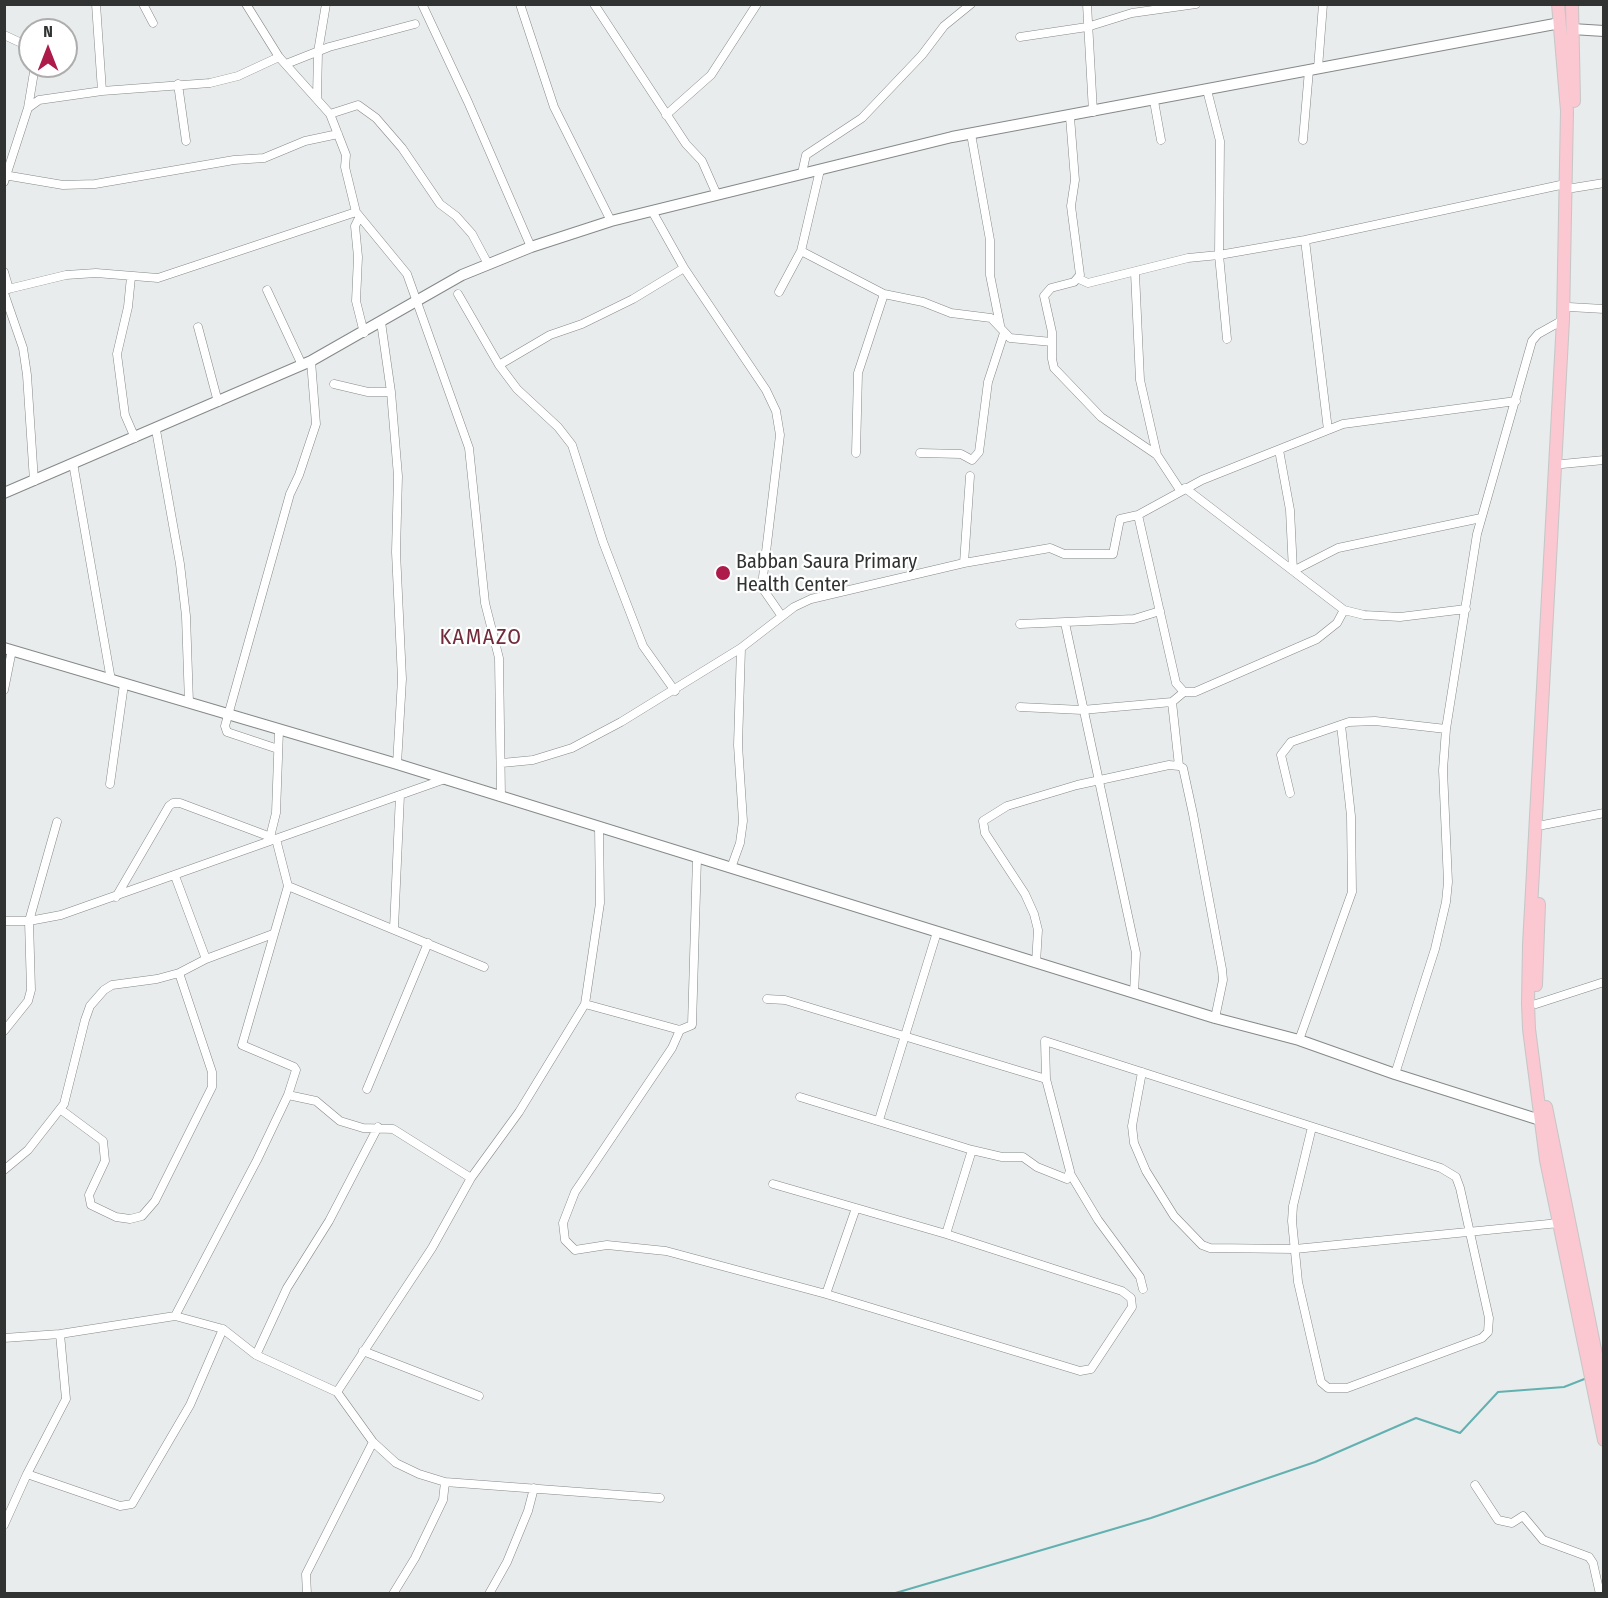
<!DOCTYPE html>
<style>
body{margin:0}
#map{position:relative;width:1608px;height:1598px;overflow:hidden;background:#e9ecec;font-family:"Fira Sans Condensed",sans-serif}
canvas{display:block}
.frame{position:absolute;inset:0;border:6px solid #313333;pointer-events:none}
.north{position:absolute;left:18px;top:18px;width:60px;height:60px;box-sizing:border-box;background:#fff;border:2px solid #adadad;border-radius:50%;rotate:0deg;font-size:16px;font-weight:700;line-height:24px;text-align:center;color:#313333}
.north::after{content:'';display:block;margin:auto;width:21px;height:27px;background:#ad1b4a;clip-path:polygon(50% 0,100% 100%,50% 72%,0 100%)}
</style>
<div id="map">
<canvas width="1608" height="1598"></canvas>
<div class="frame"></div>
<div class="north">N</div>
</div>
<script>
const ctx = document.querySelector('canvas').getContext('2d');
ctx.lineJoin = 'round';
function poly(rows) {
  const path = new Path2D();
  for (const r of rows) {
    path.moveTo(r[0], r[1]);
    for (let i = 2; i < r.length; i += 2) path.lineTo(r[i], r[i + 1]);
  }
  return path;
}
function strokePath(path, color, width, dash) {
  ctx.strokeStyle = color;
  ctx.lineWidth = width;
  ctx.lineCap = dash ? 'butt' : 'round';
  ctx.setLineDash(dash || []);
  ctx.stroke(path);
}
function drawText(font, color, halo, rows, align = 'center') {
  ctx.font = font + ' "Fira Sans Condensed",sans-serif';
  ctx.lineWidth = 4.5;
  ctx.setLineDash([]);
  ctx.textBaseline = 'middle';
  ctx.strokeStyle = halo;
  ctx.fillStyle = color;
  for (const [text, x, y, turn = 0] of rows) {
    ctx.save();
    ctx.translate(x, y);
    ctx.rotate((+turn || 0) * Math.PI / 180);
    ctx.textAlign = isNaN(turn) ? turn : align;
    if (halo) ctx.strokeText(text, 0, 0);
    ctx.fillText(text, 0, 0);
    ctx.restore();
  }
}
const stream = poly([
 [892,1594,1151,1518,1315,1462,1416,1418,1460,1433,1498,1392,1564,1387,1587,1378]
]);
const street = poly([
 [96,4,102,91],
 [143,4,153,23],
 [246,4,279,57,330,114,346,155,345,167,356,212,407,274,469,448,485,603,499,658,501,797],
 [422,4,468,102,531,247],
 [520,4,554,107,611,221],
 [594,4,686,144,702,161,717,195],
 [1087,4,1093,112],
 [4,35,30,47],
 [1020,37,1087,27,1132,13,1196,4],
 [286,64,329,47,415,24],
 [1318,68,1323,4],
 [178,84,186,141],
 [1207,90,1220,141,1219,255,1227,339],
 [317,97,318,52,326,4],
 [1154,101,1161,140],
 [28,108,35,66],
 [330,114,358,105,376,118,402,148,440,204,456,216,472,234,488,264],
 [666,115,711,75,757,4],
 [1070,117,1075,180,1071,206,1080,275,1074,282,1051,288,1044,296,1052,332,1052,359,1054,368,1101,417,1157,455,1180,490],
 [971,134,990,240,990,275,1000,325],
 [1303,140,1309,70],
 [802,173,806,155,862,118,922,55,944,26,971,4],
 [4,175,63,185,95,184,234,160,264,158,305,141,338,134],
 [4,182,28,108,39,100,102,91,210,83,238,76,279,57],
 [1573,188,1604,183],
 [652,211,684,268,766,390,776,411,780,435,763,577,763,589,781,615],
 [359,218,355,226,358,257,356,301,364,333],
 [1305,240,1328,430],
 [801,251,884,294,923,302,951,313,991,318,1010,338,1052,342],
 [4,272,9,289],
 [1135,273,1140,380,1157,455],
 [131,277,128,307,117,354,125,415,135,438],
 [1079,279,1088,283,1188,258,1219,255,1305,240,1565,184],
 [4,290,66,275,96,273,158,278,356,212],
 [267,290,302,365],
 [779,292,801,251,820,170],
 [4,293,23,348,27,375,34,481],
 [458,294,499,365,517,389,558,427,572,445,603,542,643,646,675,691],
 [1569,307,1604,309],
 [381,322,391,392,398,476,396,552,402,679,397,764],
 [198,327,218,402],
 [499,365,550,335,582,324,633,299,684,268],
 [334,384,368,392,391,392],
 [156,430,180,564,186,616,189,703],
 [1279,450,1290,510,1293,571,1338,548,1481,518],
 [856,453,858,373,884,294],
 [920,453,961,454,972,460,979,452,988,382,1004,333],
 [73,463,111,680],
 [1562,464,1604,460],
 [1185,488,1344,610,1364,615,1400,617,1466,609],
 [1138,515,1176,683,1184,692,1195,692,1317,639,1337,623,1344,610],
 [964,563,970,476],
 [1065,623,1136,953,1134,993],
 [1020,624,1134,619,1160,611],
 [4,690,12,650],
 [1172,702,1179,766],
 [1020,707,1082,710,1172,702,1184,692],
 [278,749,227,732,225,726,290,494,299,475,316,424,311,361],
 [502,763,533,760,572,748,621,722,741,648,794,607,811,599,964,563,1050,548,1064,554,1113,554,1120,519,1138,515,1202,480,1343,424,1516,401],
 [110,784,124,684],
 [1290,793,1281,755,1291,742,1349,722,1375,721,1446,729],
 [1543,825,1604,813],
 [270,837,276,813,279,730],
 [731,868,740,843,743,821,738,745,741,648],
 [175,876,206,959],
 [116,897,169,806,173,803,180,803,276,839,288,886,484,967],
 [4,921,29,921,61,915,445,779],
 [394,928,400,795],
 [1036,963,1038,930,1034,914,1025,894,985,833,983,821,1007,806,1077,785,1169,765,1179,766,1183,768,1193,814,1222,969,1223,980,1215,1018],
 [767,999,785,1000,1046,1079],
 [585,1004,680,1030,692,1025,697,858],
 [1536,1004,1604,982],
 [680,1030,672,1048,575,1192,563,1223,565,1240,575,1250,607,1245,666,1251,826,1294,1080,1371,1091,1369,1132,1307,1131,1298,1122,1291,946,1234,773,1184],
 [4,1031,28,1001,31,990,29,921,57,822],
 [1299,1040,1352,892,1351,816,1341,725],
 [1142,1072,1132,1126,1134,1143,1146,1171,1174,1216,1202,1245,1210,1248,1295,1249,1559,1223],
 [1395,1074,1435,949,1446,902,1448,882,1443,770,1446,729,1477,534,1532,341,1538,334,1563,320],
 [367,1089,428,943],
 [288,1095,316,1101,340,1121,363,1128,393,1129,471,1178],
 [800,1097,972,1150,1002,1157,1023,1157,1037,1167,1067,1179,1070,1171,1046,1079,1045,1041,1441,1168,1456,1177,1460,1188,1489,1318,1488,1332,1482,1338,1347,1388,1328,1388,1321,1382,1298,1282,1292,1221,1293,1206,1312,1127],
 [60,1109,103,1141,105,1161,89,1195,91,1205,116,1217,130,1219,142,1216,155,1201,212,1087,212,1072,179,973],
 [879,1120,937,932],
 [4,1170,28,1150,64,1104,85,1020,90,1006,104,990,112,985,157,979,179,973,206,959,273,934],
 [1071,1175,1098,1220,1140,1277,1143,1289],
 [946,1234,972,1150],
 [826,1294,856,1208],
 [175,1316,257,1160,288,1095,296,1070,294,1067,242,1045,288,886],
 [4,1338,60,1334,175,1316,223,1329,256,1355,337,1392,432,1248,471,1178,519,1112,585,1004,600,903,599,827],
 [363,1351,479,1396],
 [256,1355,287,1288,329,1221,378,1127],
 [337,1392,373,1442,396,1463,419,1474,445,1482,660,1498],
 [27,1474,120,1506,132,1504,190,1405,223,1329],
 [1475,1485,1498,1520,1512,1523,1523,1516,1543,1540,1589,1557,1593,1563,1600,1594],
 [4,1525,27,1474,66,1399,60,1334],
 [307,1594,306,1574,373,1442],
 [393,1594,415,1558,443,1500,445,1482],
 [489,1594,507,1562,528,1511,534,1488]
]);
const secondary = poly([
 [1572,29,1604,31],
 [4,493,311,361,462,275,531,247,611,221,952,137,1560,23],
 [4,648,397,764,1215,1018,1299,1040,1395,1074,1540,1120]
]);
const primary = poly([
 [1558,4,1567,111,1563,320,1529,945,1528,1003,1529,1029,1546,1160,1604,1440],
 [1572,4,1574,101],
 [1536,985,1539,904],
 [1546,1107,1604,1394]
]);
const markers = [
 [723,573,8,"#ad1b4a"]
];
const poiNames = [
 ["Babban Saura Primary",736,562],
 ["Health Center",736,585]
];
const quarterNames = [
 ["KAMAZO",481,638]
];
strokePath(stream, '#63b0b0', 2);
strokePath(street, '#858989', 9);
strokePath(secondary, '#858989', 12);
strokePath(primary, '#c5c6c6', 14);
strokePath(street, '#fff', 8);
strokePath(secondary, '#fff', 10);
strokePath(primary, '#fbc7d0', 12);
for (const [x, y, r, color] of markers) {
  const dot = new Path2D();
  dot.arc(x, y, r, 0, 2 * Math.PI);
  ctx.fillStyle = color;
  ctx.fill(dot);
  strokePath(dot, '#fff', 2);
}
drawText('20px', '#313333', '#fff', poiNames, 'left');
ctx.letterSpacing = '1.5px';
drawText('22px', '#722b3b', '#fff', quarterNames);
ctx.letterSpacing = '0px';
</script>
